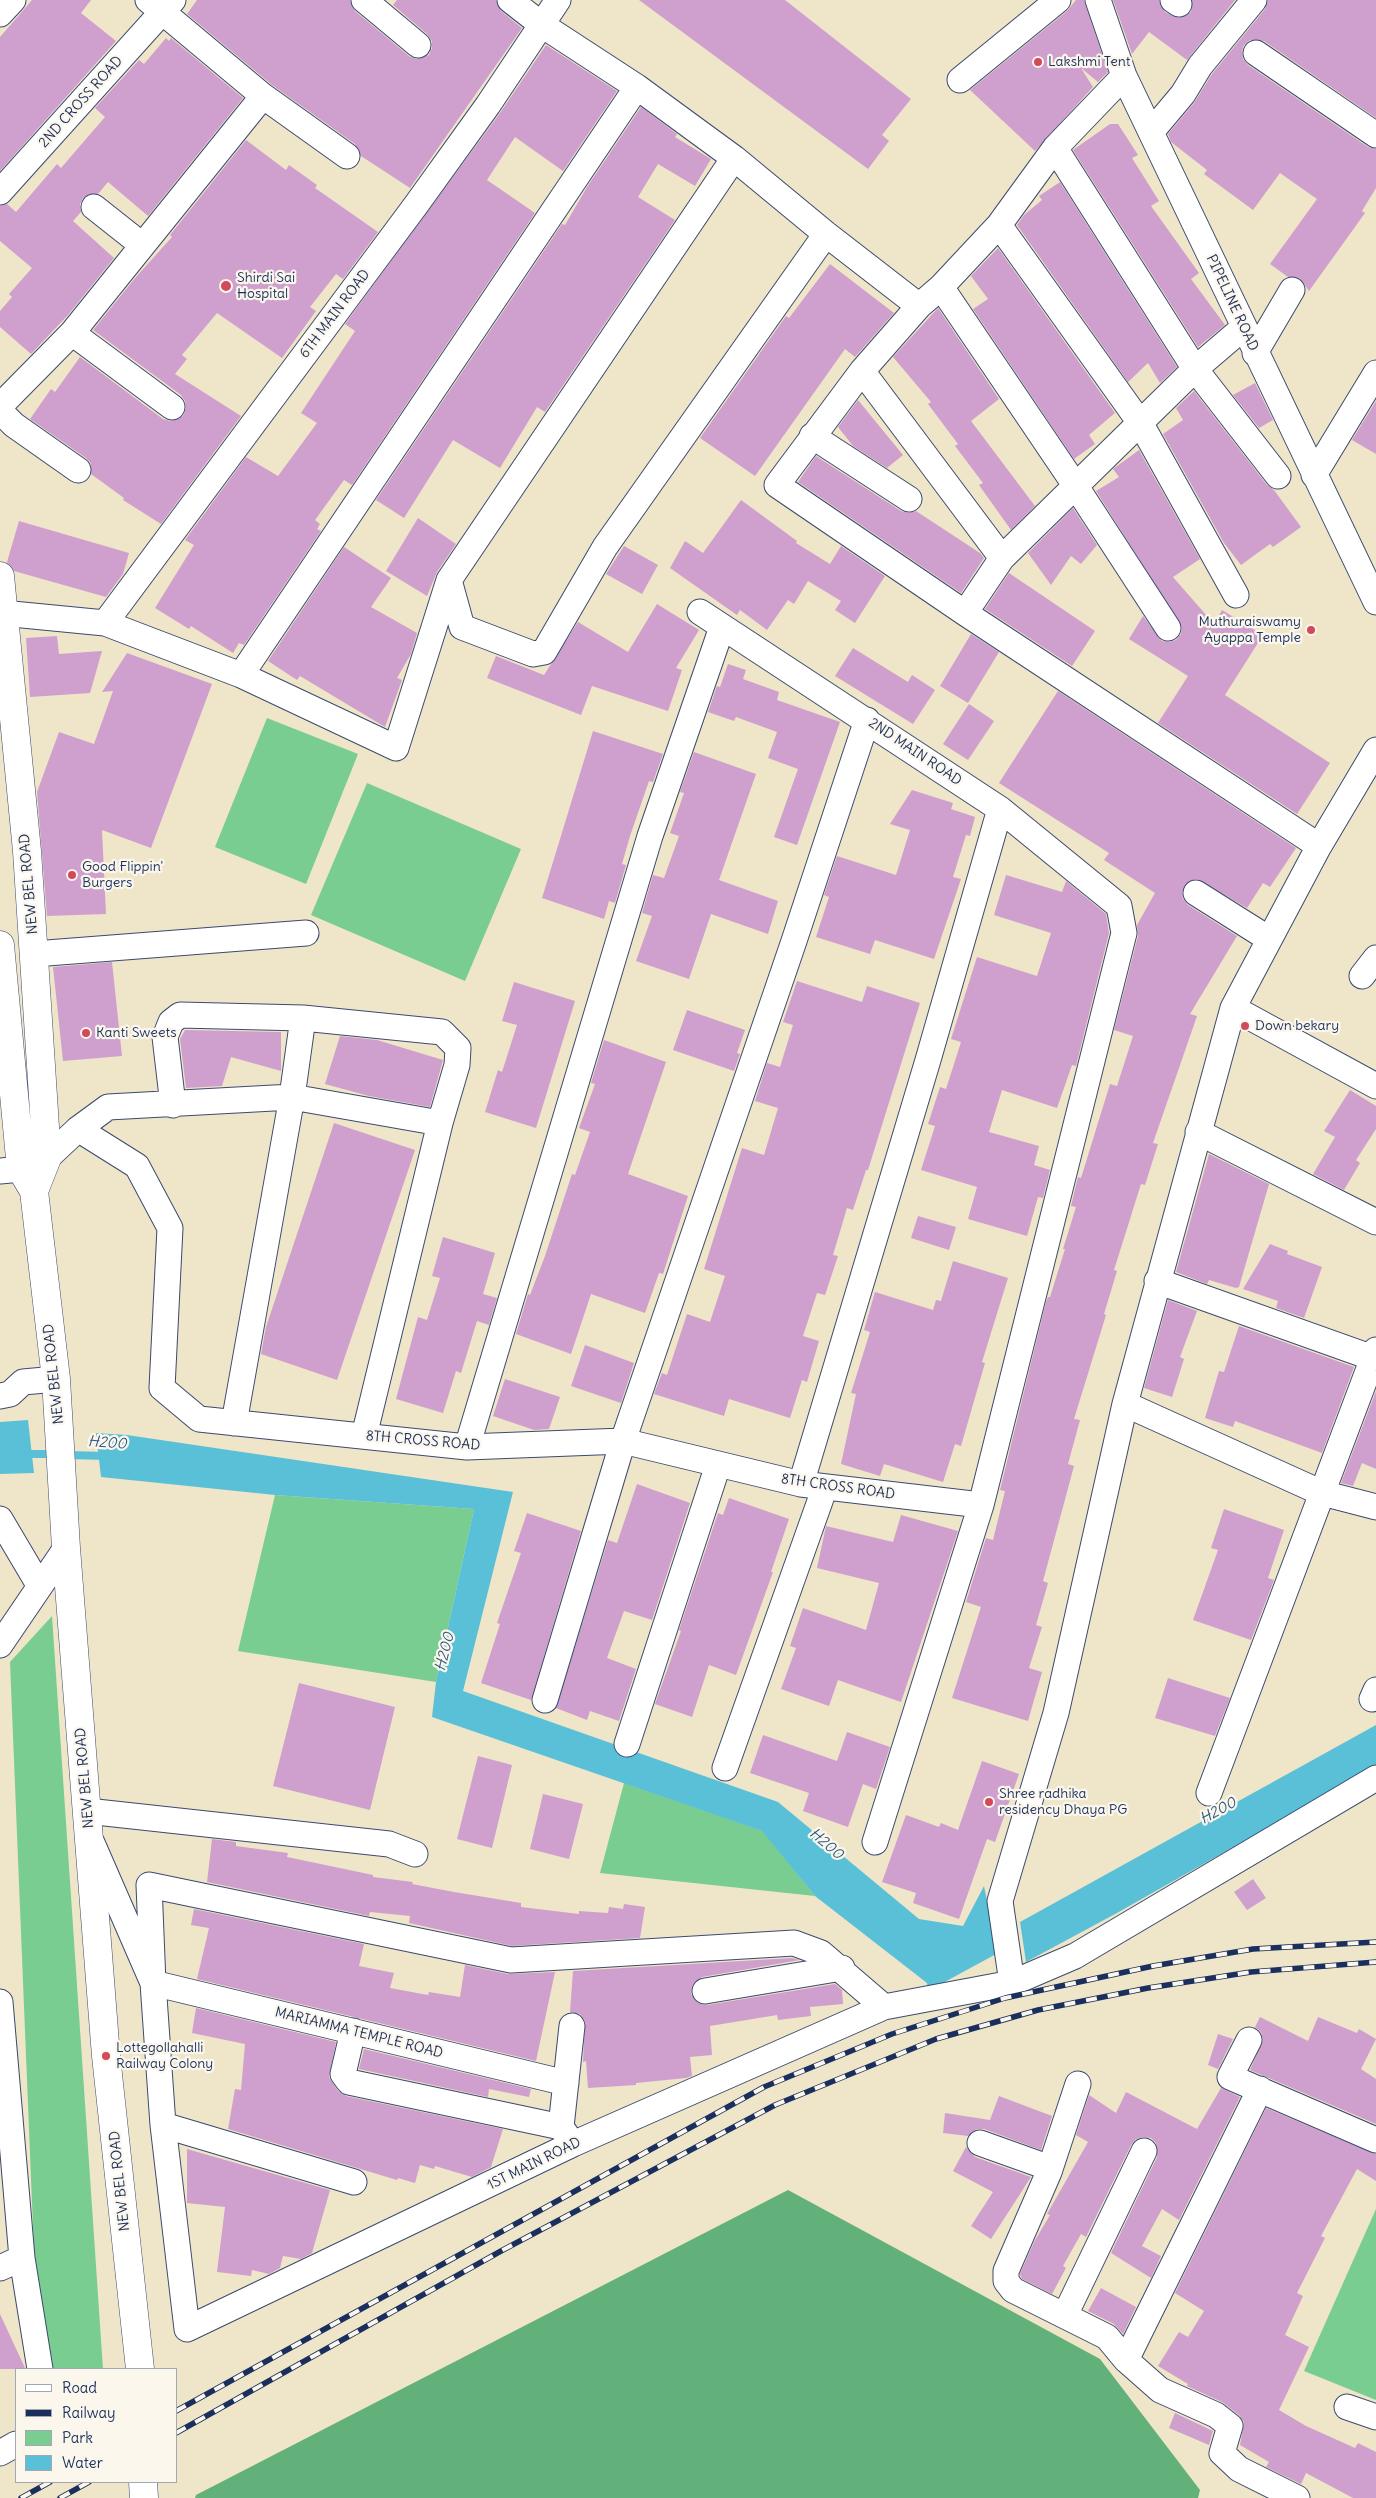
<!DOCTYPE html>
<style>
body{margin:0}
#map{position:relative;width:1376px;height:2498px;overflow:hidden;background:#efe5c8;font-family:Delius,sans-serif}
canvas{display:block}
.legend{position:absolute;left:15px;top:2368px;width:162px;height:115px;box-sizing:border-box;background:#fbf7ec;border:1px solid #a1a7b3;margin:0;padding:6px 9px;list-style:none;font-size:15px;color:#1b2f5e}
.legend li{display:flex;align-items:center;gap:10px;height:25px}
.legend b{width:25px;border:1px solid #a1a7b3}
</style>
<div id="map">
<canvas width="1376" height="2498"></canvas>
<ul class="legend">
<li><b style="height:6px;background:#fff"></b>Road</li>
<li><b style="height:6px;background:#1b2f5e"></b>Railway</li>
<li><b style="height:14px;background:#79cd90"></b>Park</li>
<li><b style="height:14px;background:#5ac0d8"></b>Water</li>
</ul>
</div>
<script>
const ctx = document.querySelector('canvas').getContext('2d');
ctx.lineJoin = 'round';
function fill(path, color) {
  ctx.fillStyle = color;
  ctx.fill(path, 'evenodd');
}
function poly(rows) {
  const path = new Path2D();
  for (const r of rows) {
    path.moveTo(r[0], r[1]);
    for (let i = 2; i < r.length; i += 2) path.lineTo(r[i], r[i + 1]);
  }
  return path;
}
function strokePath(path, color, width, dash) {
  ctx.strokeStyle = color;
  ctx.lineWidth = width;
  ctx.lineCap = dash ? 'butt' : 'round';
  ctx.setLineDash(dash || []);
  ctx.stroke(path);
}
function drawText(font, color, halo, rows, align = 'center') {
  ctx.font = font + ' Delius,sans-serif';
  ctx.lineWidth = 4.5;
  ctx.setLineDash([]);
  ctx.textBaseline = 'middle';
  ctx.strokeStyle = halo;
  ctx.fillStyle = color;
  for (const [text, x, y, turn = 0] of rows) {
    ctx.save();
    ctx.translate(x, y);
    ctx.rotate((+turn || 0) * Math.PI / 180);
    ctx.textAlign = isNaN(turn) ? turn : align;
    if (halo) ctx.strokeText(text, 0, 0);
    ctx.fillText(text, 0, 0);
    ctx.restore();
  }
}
const green = poly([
 [267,718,358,754,306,884,215,847],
 [367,783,521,849,465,981,311,915],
 [275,1495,474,1509,436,1682,238,1651],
 [52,1616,103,2369,49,2369,34,2252,10,1662],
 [624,1783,763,1831,815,1896,600,1873],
 [1376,2209,1376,2400,1304,2371]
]);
const forest = poly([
 [788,2190,1100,2359,1200,2490,1198,2498,195,2498,196,2495]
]);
const water = poly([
 [28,1420,34,1473,0,1474,0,1422],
 [96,1433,127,1435,513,1492,463,1691,778,1802,919,1919,963,1926,984,1886,998,1953,928,1991,927,1983,815,1896,762,1831,432,1717,436,1682,474,1509,275,1495,101,1477],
 [1376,1725,1376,1770,1304,1807,1117,1913,1026,1962,1020,1922]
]);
const stream = poly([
 [24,1454,55,1454],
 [66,1455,107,1456]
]);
const building = poly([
 [32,0,91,0,81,13,116,41,0,171,0,37],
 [197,0,350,0,355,11,409,56,416,59,429,55,432,48,432,41,427,34,393,5,397,0,496,0,501,11,522,28,410,188,361,156,355,144,272,85,187,14],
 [639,0,785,0,911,99,882,135,889,141,868,169],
 [1076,0,1084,0,1108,72,1098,82,1081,68,1093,87,1035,151,970,90,1067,11],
 [1113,0,1159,0,1165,12,1179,18,1191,12,1192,0,1235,0,1187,60,1149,32,1132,54],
 [1268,0,1376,0,1376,118,1264,41,1250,40,1244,45,1242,51,1243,59,1248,65,1368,147,1376,149,1376,188,1362,211,1365,213,1309,291,1300,278,1288,277,1270,264,1317,199,1280,173,1253,210,1204,174,1207,170,1171,142,1168,134,1194,103,1212,74,1265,9],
 [166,38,169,41,171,38,243,98,148,216,108,182,98,194,89,194,83,198,80,204,81,212,73,221,114,258,68,315,31,354,0,327,0,311,12,297,9,294,32,268,0,241,0,206,7,204,16,212,57,164,61,168,105,117,95,108,139,60,144,64],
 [546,45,617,91,563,171,515,137,487,180,535,213,352,485,344,480,315,520,320,524,317,529,321,531,244,645,239,643,233,653,191,626,189,629,155,608,194,545,185,540,246,457,278,476,317,423,301,413,355,331,345,324,500,113],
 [641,107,677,134,675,137,711,159,695,186,658,164,638,197,675,220,545,412,537,407,500,468,453,440,404,518,376,500,562,224,565,225,587,187],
 [1110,124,1118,124,1138,155,1132,158,1159,201,1151,206,1199,273,1191,279,1225,325,1198,347,1073,150],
 [246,140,286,170,289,165,317,185,315,188,378,232,343,279,336,274,310,307,316,311,282,358,217,313,182,355,187,359,175,374,241,416,161,524,123,500,124,498,91,474,91,464,86,458,30,419,51,389,55,392,80,357,163,419,171,421,183,416,186,408,185,401,181,395,93,330,136,277,172,237,170,235],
 [1060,182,1177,367,1160,383,1148,363,1128,382,1017,225,1024,215,1042,200,1039,196],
 [998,248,1115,413,1089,435,1095,444,1074,459,973,309,988,299,971,276],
 [830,264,894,313,855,357,845,349,755,476,700,438,786,316,789,318],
 [938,308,999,399,971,421,1035,506,1011,530,979,485,983,483,955,446,958,444,928,404,931,402,893,357],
 [1255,383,1273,420,1259,428,1233,395],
 [1194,391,1267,485,1274,490,1301,527,1273,547,1270,544,1241,565,1224,543,1163,434,1183,420,1176,408],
 [858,400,903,455,887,468,853,446,838,427],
 [1376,401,1376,454,1352,440],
 [1139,450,1200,559,1173,577,1214,624,1222,610,1263,635,1225,695,1330,763,1297,814,1158,723,1188,676,1129,639,1143,616,1162,641,1169,642,1176,640,1181,634,1182,627,1096,491,1119,477,1113,469],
 [816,456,901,511,909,513,916,511,980,553,984,558,961,593,798,482],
 [741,500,797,541,796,543,830,564,841,546,885,576,855,623,835,610,841,601,808,581,794,604,788,600,767,630,740,610,737,615,670,568,685,541,703,553],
 [1073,508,1097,545,1081,564,1071,556,1051,585,1028,553],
 [418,518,456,544,437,572,427,596,386,571],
 [19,521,129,553,123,574,106,597,14,571,7,562],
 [624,546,658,565,642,594,606,574],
 [344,547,391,578,371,607,417,633,411,654,397,678,402,680,385,727,300,676,297,680,268,661],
 [1009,573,1095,631,1072,666,985,609],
 [657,604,699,630,676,668,682,670,668,711,592,686,581,715,487,678,496,656,544,675,578,622,628,652],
 [971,634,999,652,968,703,940,686],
 [57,636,59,654,102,651,90,693,30,697,26,638],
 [853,648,908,682,912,675,935,690,913,724,835,676],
 [127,653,212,684,151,848,102,830,106,914,47,916,37,792,59,732,94,744,113,691,102,692],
 [728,664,746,670,743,679,779,692,777,700,840,722,797,845,774,837,798,769,768,758,777,732,736,717,734,721,708,712,717,686,720,687],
 [1058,691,1296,848,1270,887,1263,883,1247,908,1197,879,1189,881,1182,892,1183,899,1188,905,1237,936,1190,1014,1197,1016,1153,1143,1158,1144,1145,1185,1141,1184,1114,1270,1117,1271,1104,1314,1106,1315,1074,1419,1080,1420,1068,1464,1074,1466,1043,1581,1048,1583,1036,1625,1042,1627,1029,1668,1042,1672,1028,1721,952,1698,981,1607,966,1602,986,1538,993,1540,1005,1491,1000,1490,1046,1302,1048,1297,1050,1297,1065,1249,1063,1249,1076,1207,1071,1206,1078,1177,1081,1178,1110,1084,1117,1086,1133,1036,1114,1030,1138,936,1137,925,1155,893,1104,860,1109,853,999,783],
 [969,704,994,721,968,760,943,744],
 [593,731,663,754,653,782,649,781,630,836,622,864,626,865,615,903,609,901,604,919,542,898],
 [694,752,756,774,719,880,778,901,768,934,711,914,689,979,636,961,652,916,642,913,653,875,664,878,679,836,670,833,684,793,680,792],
 [912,790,953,803,951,809,975,817,970,836,966,835,953,877,961,879,934,959,875,940,870,954,816,937,829,897,824,895,837,856,896,875,910,830,890,824],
 [1006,875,1062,892,1066,881,1106,914,1109,933,1076,1066,1072,1065,1057,1108,1002,1090,989,1132,1039,1146,1034,1165,1050,1170,1043,1198,1038,1197,1027,1236,968,1219,977,1187,921,1170,935,1126,928,1124,940,1087,946,1089,961,1042,951,1039,977,957,1037,976,1051,933,994,915],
 [112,962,122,1056,63,1061,53,967],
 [797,981,862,1002,867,986,920,1003,868,1170,866,1170,853,1210,847,1208,833,1255,838,1256,825,1295,817,1293,803,1336,819,1341,807,1382,802,1380,790,1418,729,1399,724,1416,654,1394,662,1373,667,1375,687,1314,710,1322,725,1276,704,1269,742,1148,764,1155,778,1108,755,1101,767,1063,780,1067,793,1025,783,1022],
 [514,982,575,1001,536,1128,485,1112,498,1070,502,1072,517,1025,502,1021],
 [687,1010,745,1030,737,1053,740,1054,734,1071,673,1050],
 [185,1030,281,1032,281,1071,231,1057,222,1086,186,1088,180,1039],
 [340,1036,377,1040,443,1060,430,1107,369,1096,325,1084],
 [604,1040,666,1062,628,1174,688,1196,663,1274,659,1273,645,1313,591,1294,571,1354,516,1334,528,1294,530,1295,545,1256,572,1174,575,1175,590,1132,579,1128,595,1084,591,1083],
 [1350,1090,1376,1106,1376,1129,1356,1160,1360,1163,1344,1190,1313,1174,1335,1137,1324,1131],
 [334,1123,415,1150,337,1380,261,1354,266,1327],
 [1209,1154,1269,1184,1239,1287,1236,1288,1209,1280,1207,1284,1176,1272],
 [918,1216,956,1227,949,1250,911,1238],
 [443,1237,495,1253,483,1294,497,1298,489,1325,477,1321,461,1373,456,1371,443,1413,396,1399,418,1317,427,1320,440,1278,432,1276],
 [1270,1244,1288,1251,1287,1254,1322,1267,1304,1318,1276,1308,1278,1301,1243,1289],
 [953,1261,1008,1278,982,1362,985,1363,961,1446,955,1444,943,1482,884,1464,880,1476,841,1464,856,1394,851,1393,870,1332,864,1330,875,1292,933,1310,936,1300,941,1301],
 [1168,1300,1197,1311,1180,1357,1184,1359,1172,1397,1144,1388],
 [1239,1326,1354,1367,1322,1453,1235,1421,1233,1427,1205,1418,1219,1371,1224,1372],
 [585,1345,634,1363,621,1403,571,1386],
 [505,1379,560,1397,549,1429,534,1430,493,1416],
 [1376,1391,1376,1469,1362,1463,1353,1486,1341,1483],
 [637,1484,690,1503,652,1620,624,1611,607,1658,636,1669,619,1721,590,1711,587,1720,556,1708,608,1540,617,1543],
 [729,1498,789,1519,771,1572,773,1572,736,1675,709,1665,692,1717,655,1704,681,1631,679,1630,718,1513,723,1515],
 [1224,1509,1284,1530,1268,1578,1274,1580,1251,1640,1193,1620,1218,1550,1211,1548],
 [527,1513,581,1531,531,1700,481,1683,500,1624,497,1623,521,1553,514,1551],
 [901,1515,958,1531,901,1702,838,1680,829,1706,781,1689,796,1648,790,1646,803,1608,866,1630,879,1583,817,1568,826,1526,893,1542],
 [1168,1678,1230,1698,1215,1736,1155,1718],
 [299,1683,395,1707,370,1810,273,1786],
 [847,1732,890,1747,876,1789,863,1784,848,1827,803,1811,809,1793,750,1773,763,1735,837,1761],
 [478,1756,512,1765,492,1848,457,1839],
 [982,1761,1019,1774,995,1842,987,1839,959,1919,913,1903,916,1893,882,1882,906,1815,939,1827,941,1823,958,1830],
 [543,1794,583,1804,569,1859,530,1849],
 [212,1839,236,1842,236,1846,288,1853,287,1857,373,1875,373,1877,413,1882,412,1884,454,1892,521,1903,521,1907,579,1914,579,1911,608,1913,609,1907,623,1909,624,1904,645,1907,640,1938,512,1946,409,1923,410,1916,370,1912,369,1916,207,1882],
 [1253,1879,1266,1898,1247,1910,1234,1892],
 [194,1909,364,1944,359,1966,394,1973,390,1988,428,1995,429,1992,460,1997,465,1965,508,1974,555,1972,536,2061,197,1979,209,1928,191,1925],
 [792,1958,800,1960,702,1977,692,1986,691,1994,700,2004,707,2005,835,1984,842,1990,843,2004,810,2007,811,2016,778,2020,777,2015,710,2026,712,2055,690,2057,692,2076,686,2078,636,2083,636,2085,588,2088,586,2061,583,2062,585,2021,580,2014,570,2012,573,1971],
 [196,2008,336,2042,329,2077,338,2091,346,2096,503,2129,491,2167,472,2177,435,2166,434,2169,420,2165,415,2183,398,2178,397,2180,228,2129,235,2089,241,2090,245,2044,192,2033],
 [1260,2017,1308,2041,1318,2017,1357,2033,1359,2029,1376,2039,1361,2069,1376,2079,1376,2124,1250,2070,1263,2040,1261,2032,1255,2027],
 [1218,2034,1233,2039,1218,2069,1208,2065],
 [364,2049,531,2089,529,2097,489,2089,488,2097,359,2069],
 [1221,2088,1240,2097,1179,2220,1162,2209,1142,2246,1161,2256,1151,2278,1111,2253,1157,2157,1156,2143,1151,2138,1143,2137,1136,2139,1131,2145,1086,2237,1081,2234,1063,2266,1066,2268,1052,2294,1022,2279,1020,2274,1034,2242,1050,2215,1047,2214,1088,2142,1076,2135,1089,2095,1116,2113,1126,2092,1197,2129],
 [999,2096,1052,2116,1041,2150,984,2129,977,2129,968,2136,943,2133,945,2113,990,2120],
 [1266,2108,1376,2154,1376,2181,1357,2169,1321,2236,1325,2238,1297,2293,1303,2296,1285,2335,1309,2347,1279,2410,1306,2426,1355,2448,1358,2443,1376,2452,1376,2498,1353,2498,1306,2473,1301,2484,1266,2467,1269,2462,1240,2445,1244,2422,1239,2415,1222,2402,1187,2386,1188,2384,1158,2366,1179,2332,1188,2337,1204,2311,1175,2293],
 [966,2147,975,2157,1031,2177,991,2239,971,2226,993,2192,953,2171],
 [187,2149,330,2190,312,2253,301,2259,283,2256,280,2268,269,2274,252,2270,251,2276,217,2272,225,2207,187,2203],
 [1101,2288,1136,2307,1123,2334,1114,2324,1088,2311],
 [0,2314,25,2368,25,2369,0,2369],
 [1175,2413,1213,2431,1209,2445,1169,2428]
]);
const minor = poly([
 [148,0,263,96,347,156],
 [364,0,418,45],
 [510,0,542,25,637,87,734,158,826,234,919,306],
 [1098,0,1124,76,1376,602],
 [1173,0,1179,4],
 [0,14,13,0],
 [1256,53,1376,135],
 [1124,76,1055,148,999,225,941,287,919,306,862,371,777,485,965,613,1319,846],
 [960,80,1058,0],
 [1152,131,1183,94,1200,66,1254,0],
 [1055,148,1195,369,1278,476],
 [0,192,173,0],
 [94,207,142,245],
 [999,225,1141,424,1236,595],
 [941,287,1075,485,1168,628],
 [72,333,172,407],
 [1255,353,1292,290],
 [862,371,1002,558],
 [0,406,72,333,263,96],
 [0,411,14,425,78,470],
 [812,436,909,499],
 [1314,475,1376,373],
 [449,580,462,627,533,654,544,652,605,547,826,234],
 [700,612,1000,809,1119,906,1124,933,981,1505,875,1842],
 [2,613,105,623,241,675,396,748,449,580,734,158],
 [965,613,1002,558,1195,369,1243,328],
 [105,623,416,205,488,105,558,0],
 [241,675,637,87],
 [1196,893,1269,939],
 [34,954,306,933],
 [1362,976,1376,958],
 [1233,1008,1376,1086],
 [173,1105,165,1037,171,1022,180,1015,303,1018,442,1032,458,1048,457,1065,440,1123,364,1436],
 [78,1129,137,1166,170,1228,162,1388,199,1419,467,1447,623,1441,801,1484,981,1505],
 [1198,1132,1376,1222],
 [0,1171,21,1169,47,1158,78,1129,108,1107,292,1097,440,1123],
 [1157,1281,1373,1358],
 [0,1396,10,1394,23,1382,56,1379],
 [1125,1404,1322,1493,1376,1507],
 [234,1423,292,1097,303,1018],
 [467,1447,650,836,722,627],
 [801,1484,928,1060,1000,809],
 [0,1519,39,1585],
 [0,1645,66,1548],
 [1372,1699,1376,1690],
 [545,1700,623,1441,794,941,867,720],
 [627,1744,718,1465],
 [725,1768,825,1487],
 [1209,1793,1376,1350],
 [87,1811,389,1844,415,1854],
 [92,1843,153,1983,566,2083],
 [1012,1983,1000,1901,1056,1713,1125,1404,1233,1008,1319,846,1376,750],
 [705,1991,842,1968],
 [0,2002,22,2258,40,2369],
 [884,2007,821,1953,794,1943,511,1960,149,1885,153,1983,163,2125,187,2329,573,2144,884,2007,1012,1983,1075,1956,1376,1778],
 [353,2031,343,2074,349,2082,561,2127],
 [1249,2040,1230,2077,1376,2140],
 [1078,2084,1049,2172,1006,2271,1006,2281,1013,2290,1107,2337,1126,2360,1160,2390,1216,2415,1230,2426,1222,2453,1239,2469,1297,2498],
 [163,2125,354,2182],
 [570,2140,561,2127,572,2026],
 [980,2143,1050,2168],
 [0,2268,22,2258],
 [1065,2315,1144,2151],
 [1126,2360,1260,2089],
 [1347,2407,1376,2417],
 [0,2453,16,2444]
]);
const major = poly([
 [0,576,27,851,47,1158,34,1191],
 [0,945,21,1169,34,1191,56,1379,66,1548,106,2056,140,2369],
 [143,2482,144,2498]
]);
const rail = poly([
 [176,2411,764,2087,892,2034,1005,1998,1153,1966,1253,1949,1376,1942],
 [176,2433,501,2251,775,2105,936,2039,1038,2010,1148,1988,1251,1972,1376,1962],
 [21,2498,50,2482],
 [60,2498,89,2482]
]);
const markers = [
 [1038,62,5,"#d1495b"],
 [226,286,6,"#d1495b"],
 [1311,630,5,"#d1495b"],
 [72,875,5,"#d1495b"],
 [1245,1026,5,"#d1495b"],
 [86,1033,5,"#d1495b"],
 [989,1802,5,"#d1495b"],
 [106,2056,5,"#d1495b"]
];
const poiNames = [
 ["Lakshmi Tent",1048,62],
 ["Shirdi Sai",237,278],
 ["Hospital",237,294],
 ["Muthuraiswamy",1301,622,"right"],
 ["Ayappa Temple",1301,638,"right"],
 ["Good Flippin'",82,867],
 ["Burgers",82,883],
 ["Down bekary",1255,1026],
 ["Kanti Sweets",96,1033],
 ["Shree radhika",999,1794],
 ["residency Dhaya PG",999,1810],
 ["Lottegollahalli",116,2048],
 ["Railway Colony",116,2064]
];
const streetNames = [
 ["2ND CROSS ROAD",81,102,-48],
 ["PIPELINE ROAD",1232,303,65],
 ["6TH MAIN ROAD",335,314,-53],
 ["2ND MAIN ROAD",915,752,34],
 ["NEW BEL ROAD",29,884,-95],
 ["NEW BEL ROAD",54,1374,-96],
 ["8TH CROSS ROAD",423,1441,5],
 ["8TH CROSS ROAD",838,1487,8],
 ["NEW BEL ROAD",85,1778,-95],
 ["MARIAMMA TEMPLE ROAD",359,2033,14],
 ["1ST MAIN ROAD",534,2164,-26],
 ["NEW BEL ROAD",120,2181,-96]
];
const waterNames = [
 ["H200",107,1443,4],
 ["H200",445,1652,-76],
 ["H200",1218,1811,-29],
 ["H200",826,1844,40]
];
fill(green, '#79cd90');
fill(forest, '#62b07a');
fill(water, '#5ac0d8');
strokePath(stream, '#5ac0d8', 8);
fill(building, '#cfa0cd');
strokePath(minor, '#3b4a6e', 27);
strokePath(major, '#3b4a6e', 29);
strokePath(minor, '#fff', 25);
strokePath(major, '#fff', 28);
strokePath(rail, '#1b2f5e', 5.5);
strokePath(rail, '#fbf7ec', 4, [11]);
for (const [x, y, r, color] of markers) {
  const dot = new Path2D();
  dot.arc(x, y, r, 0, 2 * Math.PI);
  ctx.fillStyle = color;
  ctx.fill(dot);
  strokePath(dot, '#fbf7ec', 2);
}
drawText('14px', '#1b2f5e', '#fbf7ec', poiNames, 'left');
drawText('14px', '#1b2f5e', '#fbf7ec', streetNames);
drawText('italic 15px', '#2e5a83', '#fbf7ec', waterNames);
</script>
